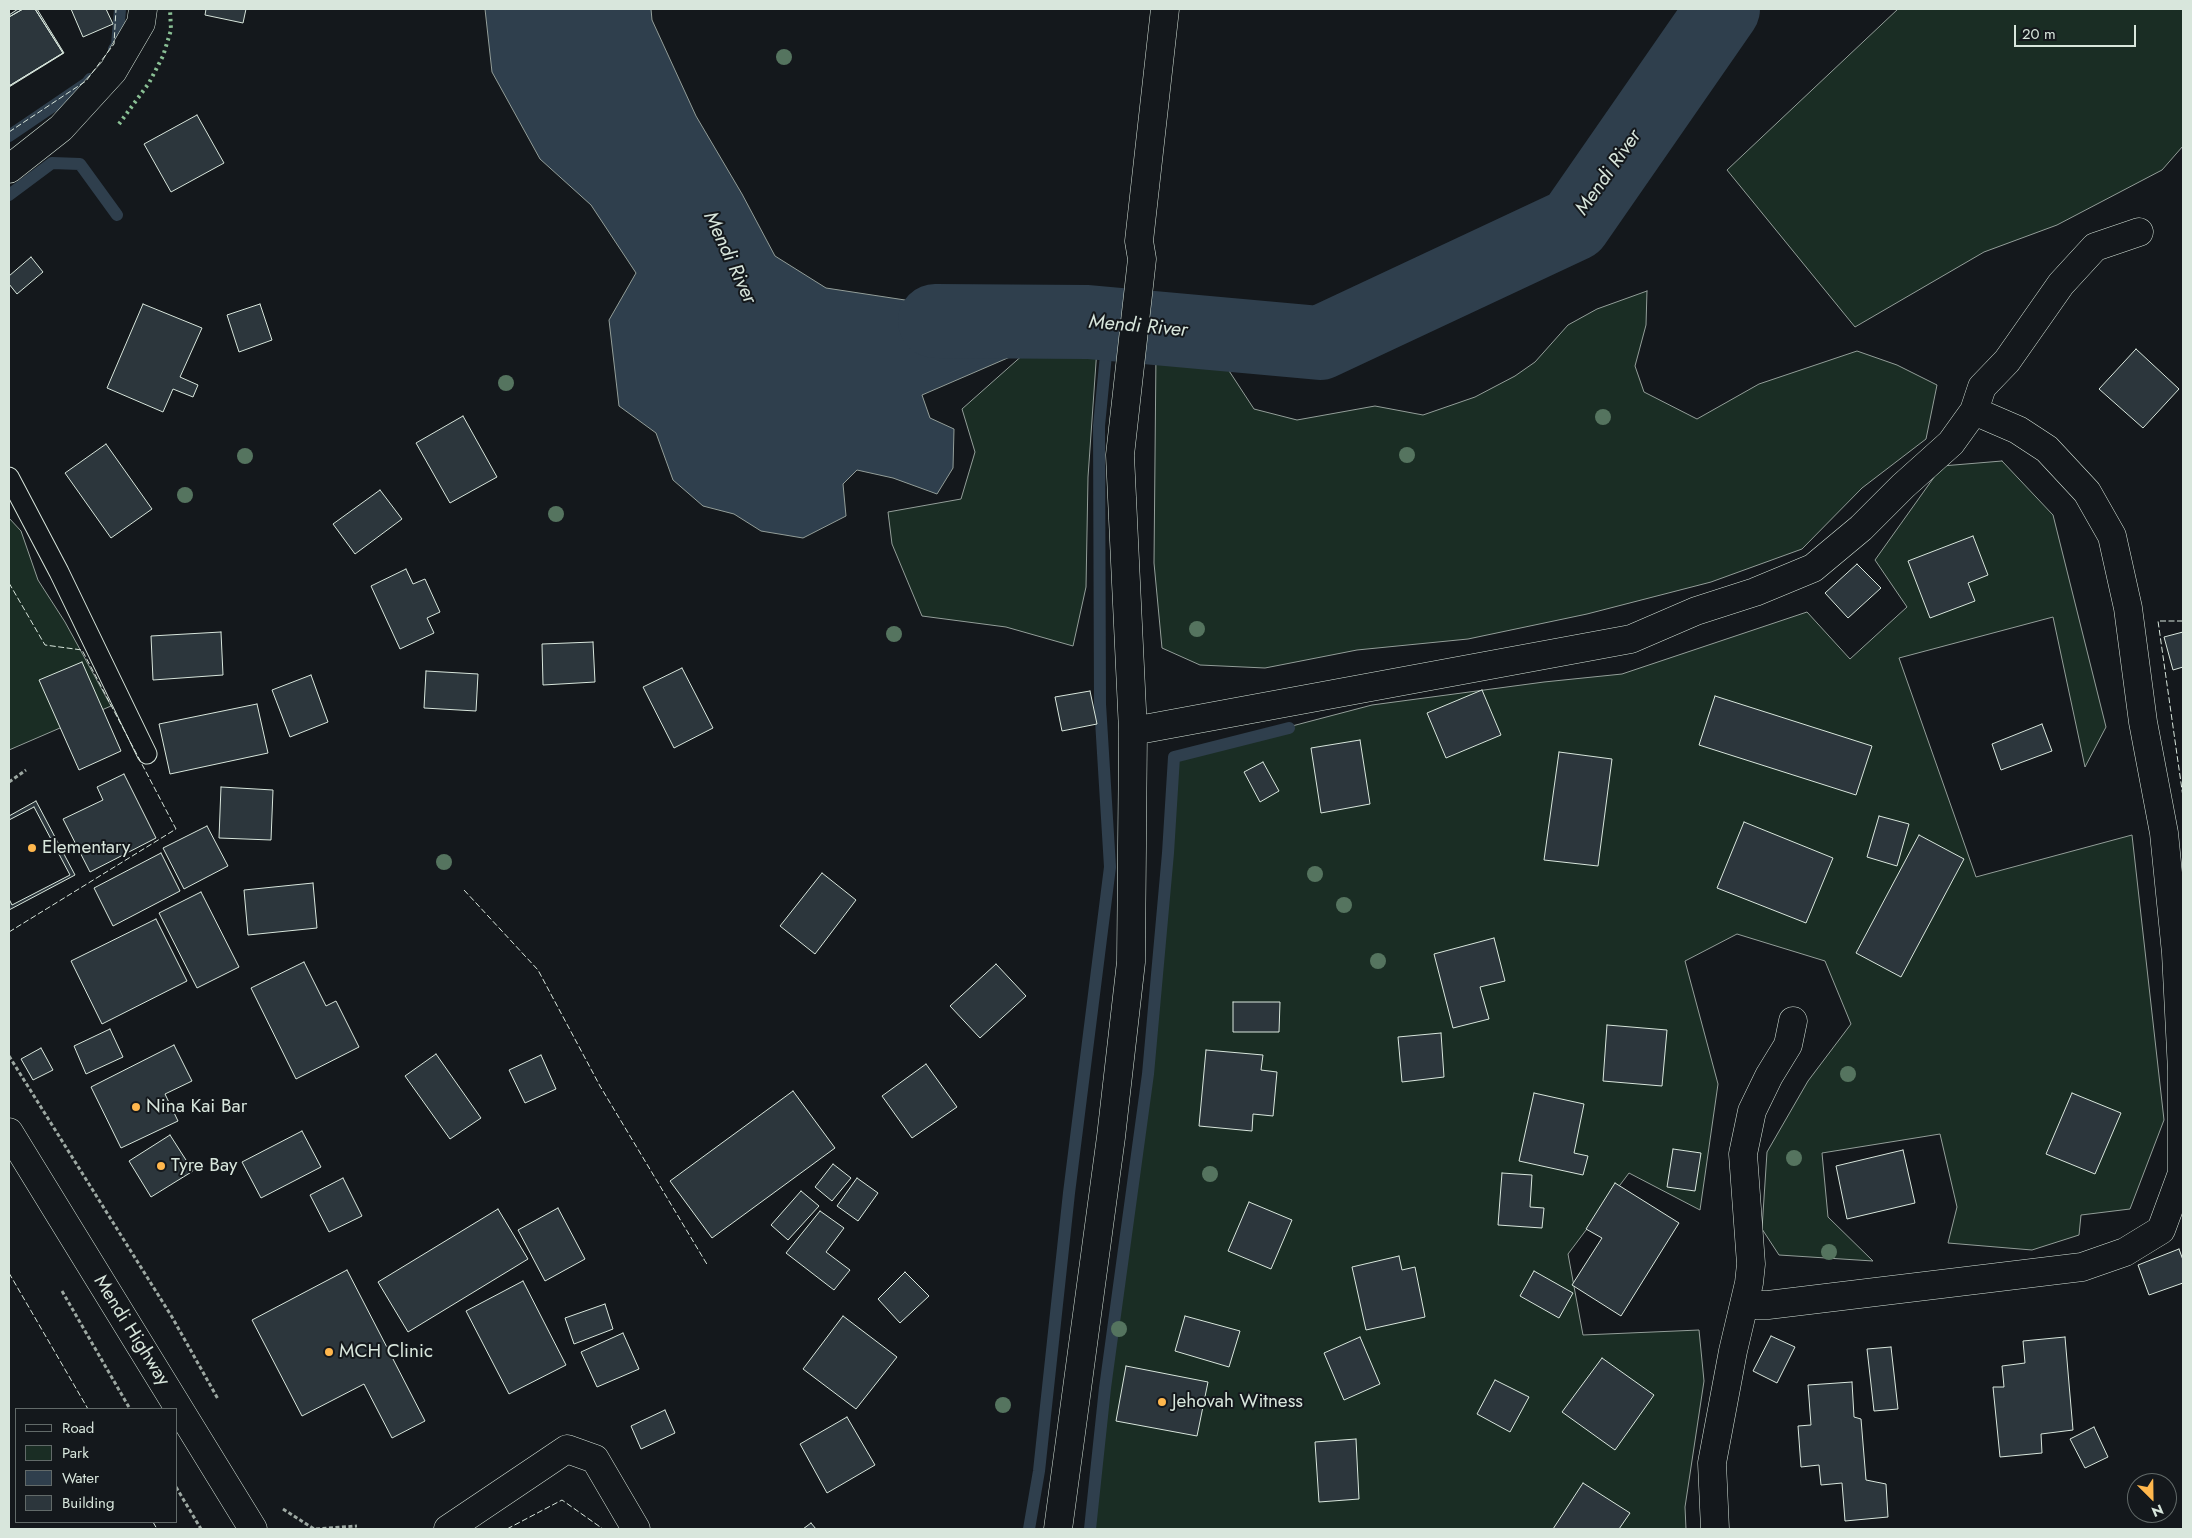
<!DOCTYPE html>
<style>
body{margin:0}
#map{position:relative;width:2192px;height:1538px;overflow:hidden;background:#14181c;font-family:Jost,sans-serif}
canvas{display:block}
.frame{position:absolute;inset:0;border:10px solid #d8e6dc;pointer-events:none}
.legend{position:absolute;left:15px;top:1408px;width:162px;height:115px;box-sizing:border-box;background:#14181c;border:1px solid #626a69;margin:0;padding:6px 9px;list-style:none;font-size:15px;color:#d8e6dc}
.legend li{display:flex;align-items:center;gap:10px;height:25px}
.legend b{width:25px;border:1px solid #626a69}
.north{position:absolute;left:2127px;top:1473px;width:50px;height:50px;box-sizing:border-box;background:#14181c;border:1px solid #626a69;border-radius:50%;rotate:157deg;font-size:14px;font-weight:700;line-height:20px;text-align:center;color:#d8e6dc}
.north::after{content:'';display:block;margin:auto;width:18px;height:22px;background:#ffb74d;clip-path:polygon(50% 0,100% 100%,50% 72%,0 100%)}
.scale{position:absolute;left:2014px;top:25px;width:122px;height:22px;box-sizing:border-box;border:2px solid #d8e6dc;border-top:0;padding-left:6px;font-size:15px;line-height:18px;white-space:nowrap;color:#d8e6dc;-webkit-text-stroke:4px #14181c;paint-order:stroke}
</style>
<div id="map">
<canvas width="2192" height="1538"></canvas>
<div class="frame"></div>
<ul class="legend">
<li><b style="height:6px;background:#14181c"></b>Road</li>
<li><b style="height:14px;background:#1a2d24"></b>Park</li>
<li><b style="height:14px;background:#2f3f4d"></b>Water</li>
<li><b style="height:14px;background:#2c363c"></b>Building</li>
</ul>
<div class="north">N</div>
<div class="scale">20 m</div>
</div>
<script>
const ctx = document.querySelector('canvas').getContext('2d');
ctx.lineJoin = 'round';
function fill(path, color) {
  ctx.fillStyle = color;
  ctx.fill(path, 'evenodd');
}
function poly(rows) {
  const path = new Path2D();
  for (const r of rows) {
    path.moveTo(r[0], r[1]);
    for (let i = 2; i < r.length; i += 2) path.lineTo(r[i], r[i + 1]);
  }
  return path;
}
function strokePath(path, color, width, dash) {
  ctx.strokeStyle = color;
  ctx.lineWidth = width;
  ctx.lineCap = dash ? 'butt' : 'round';
  ctx.setLineDash(dash || []);
  ctx.stroke(path);
}
function drawText(font, color, halo, rows, align = 'center') {
  ctx.font = font + ' Jost,sans-serif';
  ctx.lineWidth = 4;
  ctx.setLineDash([]);
  ctx.textBaseline = 'middle';
  ctx.strokeStyle = halo;
  ctx.fillStyle = color;
  for (const [text, x, y, turn = 0] of rows) {
    ctx.save();
    ctx.translate(x, y);
    ctx.rotate((+turn || 0) * Math.PI / 180);
    ctx.textAlign = isNaN(turn) ? turn : align;
    if (halo) ctx.strokeText(text, 0, 0);
    ctx.fillText(text, 0, 0);
    ctx.restore();
  }
}
const green = poly([
 [1898,9,2183,9,2183,146,2162,170,2057,225,1984,252,1855,327,1727,170,1898,9],
 [1647,291,1646,325,1635,366,1644,392,1697,419,1759,384,1857,351,1897,365,1937,385,1926,439,1862,488,1802,549,1711,582,1587,614,1468,639,1357,650,1265,668,1200,665,1162,648,1154,563,1156,352,1183,319,1218,354,1254,409,1297,420,1375,406,1423,415,1475,397,1515,376,1535,362,1568,325,1597,309,1647,291],
 [1098,334,1088,477,1086,587,1073,646,1006,627,922,616,892,544,888,512,961,499,975,452,962,409,1043,337,1098,334],
 [2002,461,2053,515,2106,727,2085,767,2053,617,1899,658,1976,877,2132,835,2164,1120,2130,1209,2081,1215,2079,1235,2032,1250,1948,1243,1957,1207,1940,1134,1822,1153,1828,1217,1873,1261,1779,1255,1762,1229,1767,1152,1808,1081,1851,1024,1825,961,1737,934,1685,961,1718,1084,1700,1210,1629,1173,1568,1254,1583,1335,1699,1330,1704,1381,1685,1507,1686,1529,1087,1529,1148,1074,1168,853,1174,757,1372,705,1544,682,1622,674,1807,612,1850,659,1907,607,1875,560,1942,466,2002,461],
 [9,518,21,531,38,580,65,622,111,706,9,750,9,518]
]);
const water = poly([
 [485,9,651,9,652,20,696,116,742,194,775,256,826,288,938,305,1058,292,1010,357,922,395,930,418,954,429,953,468,937,494,893,478,857,470,843,484,846,516,803,538,761,531,734,514,703,506,673,480,656,433,619,406,609,320,636,273,591,205,540,159,492,72,485,9]
]);
const stream = poly([
 [114,49,117,45,120,9],
 [9,136,87,83,90,79],
 [9,195,52,163,80,164,117,215],
 [1029,1529,1039,1471,1069,1193,1110,867,1100,704,1099,426,1109,324],
 [1090,1529,1105,1388,1148,1074,1168,853,1174,757,1289,728]
]);
const river = poly([
 [935,321,1088,322,1320,343,1574,224,1723,9]
]);
const building = poly([
 [18,9,37,9,64,53,9,87,9,15,18,9],
 [23,9,35,9,63,53,9,86,9,17,23,9],
 [23,9,35,9,63,53,9,86,9,17,23,9],
 [71,9,106,9,113,24,83,37,71,9],
 [206,9,246,9,243,23,205,15,206,9],
 [197,115,224,163,171,192,144,144,197,115],
 [31,257,43,272,17,294,9,284,9,276,31,257],
 [143,304,202,328,180,377,198,385,193,397,173,389,163,412,107,388,143,304],
 [260,304,272,340,239,352,227,315,260,304],
 [2136,349,2179,389,2143,428,2099,389,2136,349],
 [463,416,497,477,450,503,416,443,463,416],
 [106,444,152,509,111,538,65,473,106,444],
 [380,490,402,519,355,554,333,524,380,490],
 [1973,536,1988,575,1968,583,1975,601,1930,618,1908,561,1973,536],
 [1857,564,1881,588,1848,618,1825,593,1857,564],
 [406,569,413,584,425,579,440,612,427,618,434,633,400,649,371,586,406,569],
 [221,632,223,675,153,680,151,636,221,632],
 [2183,632,2183,667,2173,670,2164,637,2183,632],
 [593,642,595,682,543,685,542,644,593,642],
 [82,662,121,751,79,770,39,680,82,662],
 [682,668,713,728,674,748,643,687,682,668],
 [426,671,478,674,476,711,424,708,426,671],
 [311,675,328,722,290,737,272,690,311,675],
 [1482,690,1501,735,1446,758,1427,713,1482,690],
 [1090,691,1097,724,1062,731,1055,697,1090,691],
 [1715,696,1872,746,1856,795,1699,745,1715,696],
 [257,704,268,753,170,774,159,724,257,704],
 [2042,724,2052,751,2001,770,1992,744,2042,724],
 [1360,740,1370,804,1321,813,1311,748,1360,740],
 [1559,752,1612,759,1598,866,1544,860,1559,752],
 [1263,762,1279,791,1260,802,1244,772,1263,762],
 [124,774,156,838,90,872,63,819,103,800,97,787,124,774],
 [221,787,273,790,271,840,219,838,221,787],
 [36,801,75,875,9,910,9,816,36,801],
 [34,807,70,875,12,905,9,899,9,820,34,807],
 [1879,816,1909,824,1897,866,1867,857,1879,816],
 [1744,822,1833,858,1806,923,1717,888,1744,822],
 [207,826,228,866,184,889,163,848,207,826],
 [1919,835,1964,859,1901,977,1856,953,1919,835],
 [161,853,180,891,113,926,94,888,161,853],
 [822,873,856,900,815,954,780,926,822,873],
 [313,883,317,928,248,935,244,890,313,883],
 [201,892,239,967,197,988,159,913,201,892],
 [156,919,187,981,102,1024,71,961,156,919],
 [1494,938,1505,981,1480,987,1489,1019,1453,1028,1434,954,1494,938],
 [304,962,326,1006,336,1001,359,1047,296,1079,251,988,304,962],
 [996,964,1026,996,980,1038,950,1006,996,964],
 [1233,1002,1280,1002,1279,1032,1233,1032,1233,1002],
 [1607,1025,1667,1030,1662,1086,1603,1081,1607,1025],
 [110,1029,123,1057,86,1074,74,1046,110,1029],
 [1441,1033,1444,1077,1402,1082,1398,1037,1441,1033],
 [174,1045,192,1081,165,1094,178,1121,121,1148,91,1087,174,1045],
 [41,1048,53,1070,33,1080,21,1059,41,1048],
 [1206,1050,1263,1055,1261,1070,1277,1072,1273,1116,1253,1114,1252,1131,1199,1126,1206,1050],
 [436,1054,481,1118,450,1139,405,1076,436,1054],
 [541,1055,556,1089,525,1103,509,1070,541,1055],
 [926,1064,957,1107,912,1138,882,1096,926,1064],
 [793,1091,835,1148,712,1238,670,1181,793,1091],
 [1534,1093,1584,1104,1574,1153,1588,1156,1583,1175,1519,1161,1534,1093],
 [2072,1093,2121,1113,2095,1174,2046,1154,2072,1093],
 [302,1131,321,1167,261,1198,242,1162,302,1131],
 [170,1135,193,1171,151,1197,129,1161,170,1135],
 [1673,1149,1701,1153,1695,1191,1667,1187,1673,1149],
 [1903,1150,1915,1203,1847,1219,1836,1166,1903,1150],
 [833,1164,851,1178,832,1201,815,1187,833,1164],
 [1502,1173,1532,1175,1530,1207,1544,1208,1542,1228,1498,1225,1502,1173],
 [343,1178,362,1216,329,1232,310,1195,343,1178],
 [857,1178,878,1193,858,1221,837,1206,857,1178],
 [1615,1183,1679,1223,1621,1316,1572,1285,1602,1238,1586,1229,1615,1183],
 [801,1191,819,1206,788,1240,771,1225,801,1191],
 [1249,1202,1292,1220,1271,1269,1228,1251,1249,1202],
 [558,1208,585,1259,545,1281,518,1230,558,1208],
 [498,1209,528,1259,408,1332,378,1282,498,1209],
 [820,1211,844,1228,826,1252,850,1270,834,1290,786,1253,820,1211],
 [2179,1249,2183,1260,2183,1283,2149,1295,2138,1265,2179,1249],
 [1399,1256,1402,1270,1415,1267,1425,1317,1366,1330,1352,1267,1399,1256],
 [347,1270,425,1421,392,1438,364,1384,302,1416,252,1320,347,1270],
 [1534,1271,1573,1293,1559,1318,1520,1296,1534,1271],
 [905,1272,929,1296,900,1323,878,1299,905,1272],
 [523,1281,566,1365,509,1394,466,1311,523,1281],
 [605,1304,613,1329,574,1344,565,1318,605,1304],
 [843,1316,897,1357,856,1409,803,1369,843,1316],
 [1185,1316,1240,1331,1229,1367,1175,1351,1185,1316],
 [623,1333,639,1369,597,1387,581,1352,623,1333],
 [1771,1336,1795,1347,1777,1383,1753,1371,1771,1336],
 [1360,1337,1380,1384,1344,1400,1324,1353,1360,1337],
 [2065,1337,2073,1430,2041,1434,2042,1453,2000,1457,1993,1387,2004,1387,2002,1366,2025,1363,2023,1341,2065,1337],
 [1891,1347,1898,1409,1874,1411,1867,1349,1891,1347],
 [1602,1358,1654,1395,1615,1450,1562,1412,1602,1358],
 [1126,1366,1208,1382,1197,1436,1116,1421,1126,1366],
 [1495,1380,1529,1397,1510,1432,1477,1414,1495,1380],
 [1852,1382,1854,1417,1861,1419,1866,1480,1886,1484,1888,1517,1845,1521,1842,1483,1821,1485,1819,1465,1801,1467,1798,1426,1811,1425,1808,1385,1852,1382],
 [665,1410,675,1433,641,1449,631,1426,665,1410],
 [847,1417,875,1465,827,1493,800,1444,847,1417],
 [2094,1427,2108,1457,2085,1468,2070,1439,2094,1427],
 [1356,1439,1359,1499,1319,1502,1315,1442,1356,1439],
 [1583,1483,1630,1513,1619,1529,1553,1529,1583,1483],
 [811,1523,816,1529,803,1529,811,1523]
]);
const path = poly([
 [9,782,26,770],
 [9,1056,172,1317,218,1399],
 [62,1291,130,1409],
 [176,1487,201,1529],
 [283,1509,314,1529],
 [316,1529,357,1526]
]);
const lane = poly([
 [9,477,59,572,147,754]
]);
const street = poly([
 [9,169,61,128,113,71,141,23,143,9],
 [1133,731,1631,639,1696,611,1755,592,1813,568,1861,528,1903,486,1951,443,1974,411,1982,387,2007,361,2061,284,2095,247,2139,232],
 [1744,1305,1768,1305,2082,1267,2125,1252,2161,1230,2182,1173,2182,1071,2176,953,2164,833,2143,722,2128,608,2112,536,2087,492,2047,449,2018,430,1974,411],
 [448,1529,567,1449,595,1459,636,1529],
 [1058,1529,1111,1137,1131,962,1133,731,1120,455,1142,259,1139,241,1165,9],
 [1715,1529,1712,1463,1733,1351,1749,1283,1751,1264,1743,1154,1752,1111,1769,1076,1788,1045,1793,1021]
]);
const secondary = poly([
 [9,1132,253,1529]
]);
const hedge = poly([
 [119,124,149,83,163,56,171,30,170,9]
]);
const fence = poly([
 [9,132,86,81,114,44,116,9],
 [9,583,45,645,82,650,176,829,9,932],
 [2183,621,2158,621,2183,797],
 [464,890,538,970,600,1086,708,1266],
 [9,1273,88,1409],
 [153,1522,157,1529],
 [507,1529,562,1500,603,1529]
]);
const trees = [
 [784,57],
 [506,383],
 [1603,417],
 [1407,455],
 [245,456],
 [185,495],
 [556,514],
 [1197,629],
 [894,634],
 [444,862],
 [1315,874],
 [1344,905],
 [1378,961],
 [1848,1074],
 [1794,1158],
 [1210,1174],
 [1829,1252],
 [1119,1329],
 [1003,1405]
];
const markers = [
 [32,848,5,"#ffb74d"],
 [136,1107,5,"#ffb74d"],
 [161,1166,5,"#ffb74d"],
 [329,1352,5,"#ffb74d"],
 [1162,1402,5,"#ffb74d"]
];
const poiNames = [
 ["Elementary",42,848],
 ["Nina Kai Bar",146,1107],
 ["Tyre Bay",171,1166],
 ["MCH Clinic",339,1352],
 ["Jehovah Witness",1172,1402]
];
const streetNames = [
 ["Mendi Highway",131,1331,58]
];
const waterNames = [
 ["Mendi River",1609,173,-55],
 ["Mendi River",729,258,65],
 ["Mendi River",1138,327,5]
];
fill(green, '#1a2d24');
strokePath(green, '#939e99', 1);
fill(water, '#2f3f4d');
strokePath(water, '#939e99', 1);
strokePath(stream, '#2f3f4d', 12);
strokePath(river, '#2f3f4d', 74);
fill(building, '#2c363c');
strokePath(building, '#d8e6dc', 1);
strokePath(lane, '#d8e6dc', 21);
strokePath(street, '#d8e6dc', 29);
strokePath(secondary, '#d8e6dc', 29);
strokePath(path, '#9da8a2', 3, [4, 2.5]);
strokePath(lane, '#14181c', 19);
strokePath(street, '#14181c', 28);
strokePath(secondary, '#14181c', 28);
strokePath(hedge, '#8ac095', 4, [2.5, 4]);
strokePath(fence, '#d8e6dc', 1, [6, 2.5]);
ctx.fillStyle = '#55745f';
for (const [x, y] of trees) {
  ctx.beginPath();
  ctx.arc(x, y, 8, 0, 2 * Math.PI);
  ctx.fill();
}
for (const [x, y, r, color] of markers) {
  const dot = new Path2D();
  dot.arc(x, y, r, 0, 2 * Math.PI);
  ctx.fillStyle = color;
  ctx.fill(dot);
  strokePath(dot, '#14181c', 2);
}
drawText('19px', '#d8e6dc', '#14181c', poiNames, 'left');
drawText('19px', '#d8e6dc', '#14181c', streetNames);
drawText('italic 20px', '#d8e6dc', '#14181c', waterNames);
</script>
